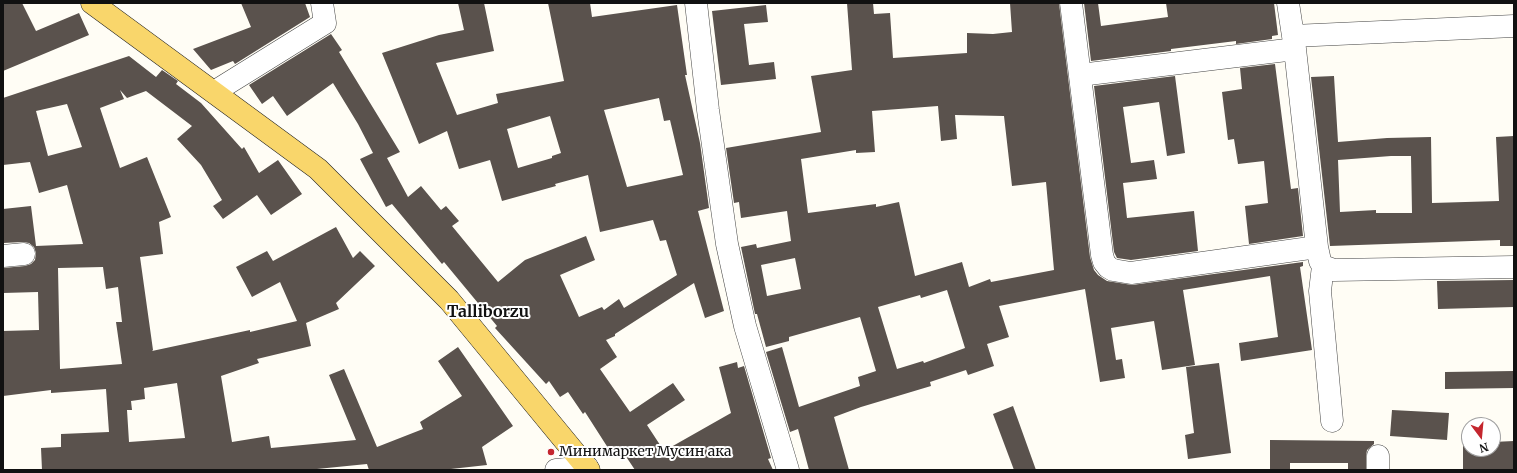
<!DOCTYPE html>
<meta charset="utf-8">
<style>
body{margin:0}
#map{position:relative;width:1517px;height:473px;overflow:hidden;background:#fffdf5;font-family:Merriweather,serif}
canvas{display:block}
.frame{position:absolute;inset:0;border:4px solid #111;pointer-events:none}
.north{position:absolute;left:1461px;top:417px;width:40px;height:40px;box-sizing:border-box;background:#fff;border:1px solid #a0a0a0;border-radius:50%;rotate:164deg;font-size:11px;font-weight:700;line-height:16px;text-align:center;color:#111}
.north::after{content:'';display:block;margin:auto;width:14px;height:18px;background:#c4262e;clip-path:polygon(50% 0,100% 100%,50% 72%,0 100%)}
</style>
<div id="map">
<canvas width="1517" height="473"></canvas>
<div class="frame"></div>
<div class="north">N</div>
</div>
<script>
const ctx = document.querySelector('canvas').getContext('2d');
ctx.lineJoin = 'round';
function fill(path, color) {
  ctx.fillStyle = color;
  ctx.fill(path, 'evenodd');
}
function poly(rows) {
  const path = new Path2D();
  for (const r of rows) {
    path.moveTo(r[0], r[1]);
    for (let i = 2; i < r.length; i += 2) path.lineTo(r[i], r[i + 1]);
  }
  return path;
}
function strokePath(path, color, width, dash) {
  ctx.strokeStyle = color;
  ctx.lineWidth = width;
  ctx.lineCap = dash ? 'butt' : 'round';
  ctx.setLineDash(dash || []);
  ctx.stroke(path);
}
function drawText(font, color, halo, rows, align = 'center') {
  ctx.font = font + ' Merriweather,serif';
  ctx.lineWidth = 4;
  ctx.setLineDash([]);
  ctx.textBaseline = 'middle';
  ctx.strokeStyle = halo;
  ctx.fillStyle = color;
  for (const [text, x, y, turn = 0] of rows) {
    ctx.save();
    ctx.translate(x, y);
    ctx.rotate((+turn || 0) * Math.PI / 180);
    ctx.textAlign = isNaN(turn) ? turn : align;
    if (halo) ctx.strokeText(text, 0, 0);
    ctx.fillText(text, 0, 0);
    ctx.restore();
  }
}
const building = poly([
 [3,3,22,3,36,31,79,13,89,35,3,71],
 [241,3,305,3,310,17,235,64,233,61,211,70,193,49,251,27],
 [458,3,484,3,494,51,436,63,457,115,498,103,496,94,564,81,548,3,590,3,592,17,677,5,687,75,685,75,700,143,709,208,698,211,724,311,705,318,694,283,615,334,615,336,606,340,617,357,600,369,630,412,673,383,685,400,647,425,664,451,731,413,719,367,737,362,738,368,744,366,771,458,768,459,773,470,635,470,619,446,610,451,585,412,583,414,568,392,560,397,549,381,546,384,495,328,497,326,444,262,442,264,392,204,386,207,360,159,373,153,358,124,333,83,287,116,273,96,262,104,249,85,331,34,342,50,339,52,400,152,387,158,408,197,421,186,441,210,446,206,459,221,452,226,498,282,525,260,586,236,595,260,560,275,579,317,602,307,604,310,619,299,624,308,677,275,666,240,660,241,653,220,600,232,588,175,555,184,556,186,502,201,490,160,459,169,447,131,419,144,382,53,439,35,464,30],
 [659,98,664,121,670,120,683,175,627,187,604,110],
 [550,116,561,153,552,156,552,158,518,168,507,129],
 [847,3,873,3,874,14,890,13,893,58,967,53,967,33,993,34,1012,32,1010,3,1059,3,1090,257,1094,270,1098,275,1107,281,1132,285,1303,262,1303,266,1300,267,1312,350,1241,361,1239,343,1278,337,1270,276,1183,290,1195,365,1162,370,1154,321,1111,328,1116,360,1122,359,1125,378,1100,382,1085,289,999,306,1009,337,987,344,994,366,968,375,966,370,930,382,931,386,861,407,834,417,849,470,809,470,798,429,790,432,766,352,782,347,799,407,860,386,858,377,876,371,860,317,789,337,789,341,766,347,757,314,755,314,741,247,756,244,757,248,791,241,787,211,741,218,739,202,734,203,726,148,821,132,811,76,852,70],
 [938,106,941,141,957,139,955,115,1004,116,1012,186,1046,182,1054,270,991,282,990,279,969,287,962,262,915,276,899,202,876,207,876,204,808,213,801,159,856,150,856,153,875,152,872,111],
 [795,258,801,289,767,296,761,265],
 [947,290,965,348,924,363,923,361,897,369,878,307,920,295,921,298],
 [1084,3,1098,3,1101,26,1168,17,1166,3,1274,3,1278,35,1272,36,1272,39,1236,44,1236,41,1171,49,1171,51,1091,61],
 [766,5,768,22,744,24,749,65,774,62,776,79,721,85,712,11],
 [129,56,156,77,162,70,178,81,176,84,201,103,242,149,244,147,259,173,278,160,302,194,271,215,257,195,223,219,213,206,222,200,201,165,177,139,192,126,146,91,127,98,120,90,124,99,100,108,120,168,147,157,171,217,159,222,163,254,140,257,153,350,152,351,250,330,250,332,297,321,280,282,252,297,236,267,267,251,273,261,336,227,353,258,360,251,375,266,336,303,339,309,306,323,311,346,257,359,259,363,221,376,232,442,269,436,271,448,356,440,329,375,344,369,377,447,423,429,420,422,462,396,438,361,458,347,513,426,482,447,487,465,442,470,369,470,367,464,307,470,42,470,41,448,61,447,61,434,109,432,106,389,51,393,51,390,3,396,3,331,39,330,38,292,3,293,3,268,25,266,31,264,35,260,36,253,34,247,29,243,23,242,3,243,3,209,31,206,36,246,83,244,67,185,39,193,30,162,3,165,3,98],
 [67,104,82,147,48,156,36,111],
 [103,267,106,289,118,287,122,322,116,322,122,364,60,369,58,268],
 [177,383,185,438,129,442,127,410,132,410,131,401,145,399,144,388],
 [1275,64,1291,189,1298,188,1303,236,1249,244,1245,206,1268,203,1264,161,1238,164,1234,139,1228,140,1222,92,1242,89,1240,68],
 [1175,76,1185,153,1167,156,1159,102,1123,107,1131,163,1154,160,1157,179,1123,183,1127,218,1194,211,1198,251,1131,260,1117,258,1114,252,1094,86],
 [1334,76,1338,142,1387,138,1431,137,1432,203,1499,201,1496,137,1514,136,1514,246,1500,246,1500,240,1330,246,1311,77],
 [1391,156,1411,156,1412,213,1376,213,1376,210,1340,212,1338,160],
 [1514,280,1514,307,1438,309,1437,281],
 [1219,363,1231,453,1188,459,1185,435,1194,433,1186,367],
 [1514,371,1514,388,1445,389,1445,372],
 [1013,406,1036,470,1014,470,993,414],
 [1392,410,1449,413,1447,440,1390,436],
 [1270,440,1374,441,1374,444,1367,450,1366,456,1366,470,1348,470,1348,463,1290,463,1290,470,1270,470],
 [1514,441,1514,470,1463,470,1463,444,1469,444,1469,449,1493,449,1493,442]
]);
const minor = poly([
 [696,3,708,110,727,244,745,326,788,470],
 [1071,3,1102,255,1104,262,1108,267,1113,270,1131,273,1317,247],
 [1288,3,1295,49,1317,247,1320,261,1323,266,1334,270,1514,267],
 [1293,36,1514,26],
 [1080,75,1295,49],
 [214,92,325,23,322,3],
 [3,256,24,254],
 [1323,266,1320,291,1332,421],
 [556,470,587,467],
 [1378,470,1378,456]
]);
const major = poly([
 [92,3,318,169,449,300,589,470]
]);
const markers = [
 [551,452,4,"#c4262e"]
];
const poiNames = [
 ["Минимаркет Мусин ака",559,452]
];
const quarterNames = [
 ["Talliborzu",488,312]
];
fill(building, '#5a524d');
strokePath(minor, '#444', 23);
strokePath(major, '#222', 23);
strokePath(minor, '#fff', 22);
strokePath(major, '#f9d66b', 22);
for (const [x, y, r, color] of markers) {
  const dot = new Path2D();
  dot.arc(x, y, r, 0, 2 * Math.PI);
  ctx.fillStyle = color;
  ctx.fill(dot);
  strokePath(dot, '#fff', 1.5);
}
drawText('14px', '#111', '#fff', poiNames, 'left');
drawText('bold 16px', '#111', '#fff', quarterNames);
</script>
